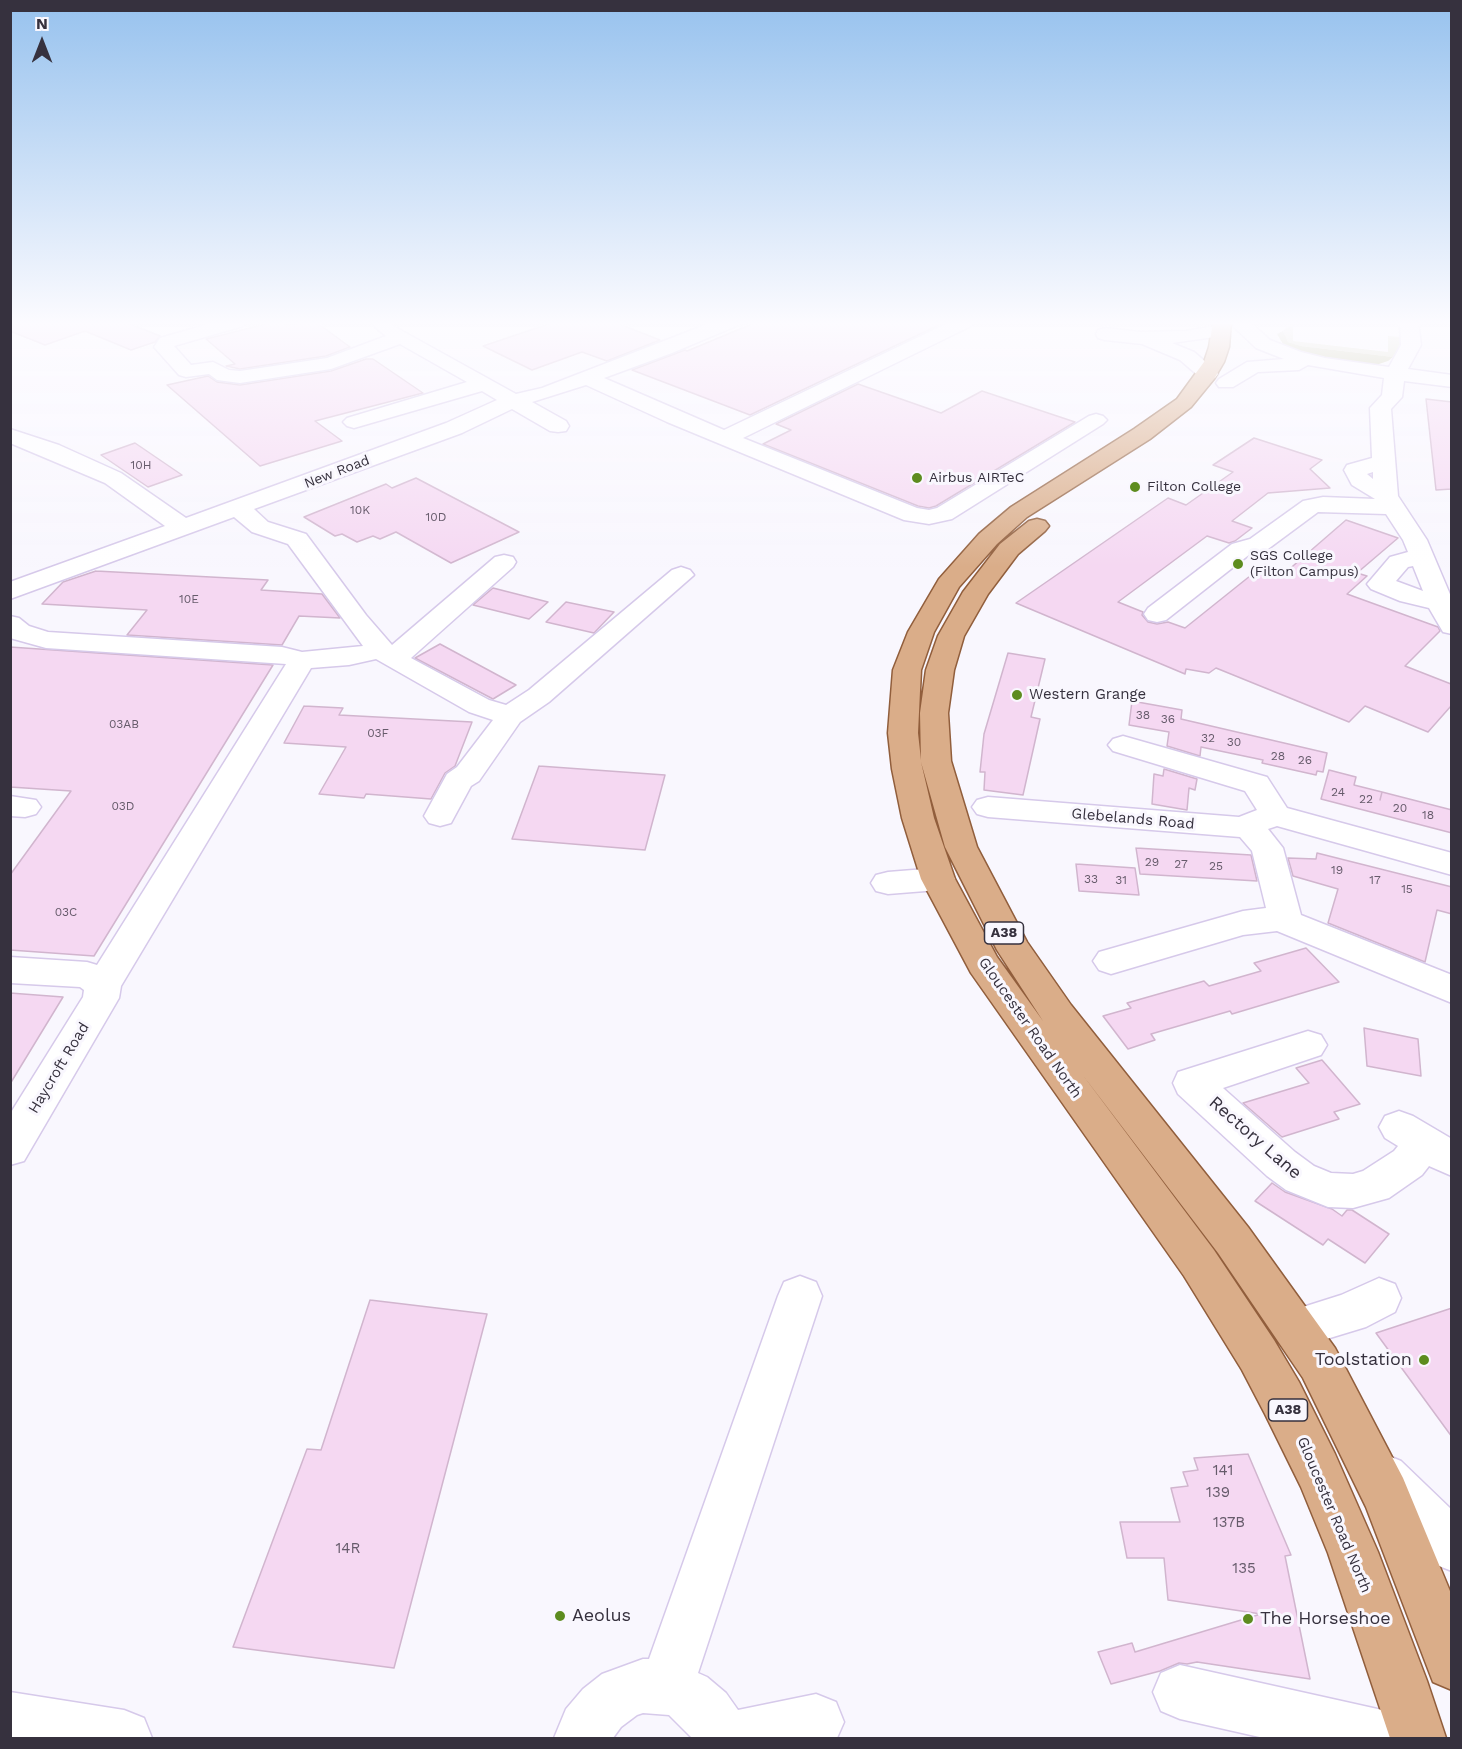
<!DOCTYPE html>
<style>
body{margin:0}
#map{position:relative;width:1462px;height:1749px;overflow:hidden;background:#f9f7fe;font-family:"Work Sans",sans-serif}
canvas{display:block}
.frame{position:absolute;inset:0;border:12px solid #36313e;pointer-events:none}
.north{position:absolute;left:12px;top:12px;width:60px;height:60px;-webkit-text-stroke:4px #f9f7fe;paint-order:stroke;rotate:0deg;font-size:16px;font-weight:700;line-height:24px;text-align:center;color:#36313e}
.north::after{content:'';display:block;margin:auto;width:21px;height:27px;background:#36313e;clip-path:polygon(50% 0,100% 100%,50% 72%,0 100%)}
</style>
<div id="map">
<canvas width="1462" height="1749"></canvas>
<div class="frame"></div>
<div class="north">N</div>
</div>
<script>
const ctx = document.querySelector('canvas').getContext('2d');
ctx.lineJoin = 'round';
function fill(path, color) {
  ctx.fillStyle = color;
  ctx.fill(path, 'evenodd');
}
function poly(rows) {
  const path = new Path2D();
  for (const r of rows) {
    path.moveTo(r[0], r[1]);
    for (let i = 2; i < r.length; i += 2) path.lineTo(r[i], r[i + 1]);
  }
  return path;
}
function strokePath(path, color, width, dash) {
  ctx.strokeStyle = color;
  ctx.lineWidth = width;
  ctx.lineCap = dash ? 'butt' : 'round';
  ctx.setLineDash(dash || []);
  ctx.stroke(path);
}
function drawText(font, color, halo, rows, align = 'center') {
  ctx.font = font + ' "Work Sans",sans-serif';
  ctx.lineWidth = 6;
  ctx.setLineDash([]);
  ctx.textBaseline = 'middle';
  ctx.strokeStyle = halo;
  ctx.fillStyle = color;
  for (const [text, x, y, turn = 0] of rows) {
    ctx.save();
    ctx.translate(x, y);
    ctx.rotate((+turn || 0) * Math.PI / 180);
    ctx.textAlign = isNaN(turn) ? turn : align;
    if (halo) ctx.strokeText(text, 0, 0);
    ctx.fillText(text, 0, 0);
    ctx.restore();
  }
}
const green = poly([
 [1293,323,1293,341,1388,352,1388,336,1401,337,1401,343,1393,357,1301,346,1288,342,1283,331]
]);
const forest = poly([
 [1283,331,1288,342,1301,346,1393,357,1388,361,1376,365,1313,356,1286,349,1277,334]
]);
const building = poly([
 [10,322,125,322,160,336,155,342,131,350,85,331,45,345,10,331,10,322],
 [274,322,282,322,287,325,316,322,350,347,326,356,240,369,226,366,235,364,206,339,274,322],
 [555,322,614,322,660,340,607,361,582,352,532,370,483,346,555,322],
 [757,322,945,322,750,415,632,370,685,350,687,351,757,322],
 [366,359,373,359,423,393,315,421,342,441,260,466,167,385,208,376,217,382,240,385,331,371,366,359],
 [858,384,941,413,982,391,1075,422,936,506,929,508,918,506,763,444,791,430,776,424,858,384],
 [1426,399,1452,402,1452,489,1436,490,1426,399],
 [1254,438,1322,460,1310,469,1330,488,1268,493,1232,521,1252,528,1235,541,1229,543,1207,536,1118,602,1143,612,1142,615,1148,622,1157,624,1168,622,1185,628,1265,564,1286,572,1346,520,1398,538,1357,573,1367,576,1347,594,1438,627,1440,631,1405,666,1451,684,1451,706,1428,732,1365,706,1349,722,1216,668,1209,673,1186,669,1185,674,1016,603,1168,498,1186,505,1233,472,1213,465,1254,438],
 [135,443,182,475,148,487,101,455,135,443],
 [416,478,519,532,451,563,396,532,380,539,373,536,357,542,342,534,335,536,304,517,386,484,392,488,416,478],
 [96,571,268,580,261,590,322,594,340,618,299,616,282,645,127,635,147,610,42,604,63,582,96,571],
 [493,588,548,602,529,619,473,605,493,588],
 [566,602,614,612,594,633,546,622,566,602],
 [440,644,516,685,493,699,415,658,440,644],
 [10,647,273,665,94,956,10,950,10,875,71,791,10,787,10,647],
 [1008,653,1045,659,1031,717,1040,719,1023,795,984,790,985,772,980,772,984,734,1008,653],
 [1132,701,1182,710,1181,719,1327,753,1323,772,1317,771,1316,775,1262,763,1263,760,1201,747,1200,756,1167,746,1169,732,1129,725,1132,701],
 [304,706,343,708,339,715,472,722,455,766,445,773,431,799,366,794,364,798,319,794,346,747,284,743,304,706],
 [539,766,665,775,645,850,512,839,539,766],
 [1164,769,1197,779,1195,790,1189,788,1187,810,1152,804,1154,774,1163,776,1164,769],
 [1329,770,1356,777,1354,785,1382,792,1380,800,1382,792,1452,810,1452,833,1321,799,1329,770],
 [1136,848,1251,855,1257,881,1140,874,1136,848],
 [1317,853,1452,887,1452,914,1437,910,1425,962,1328,923,1338,889,1293,876,1288,858,1316,859,1317,853],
 [1076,864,1135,868,1139,895,1079,891,1076,864],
 [1306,948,1339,982,1232,1014,1230,1011,1151,1034,1155,1040,1128,1049,1103,1016,1131,1008,1127,1003,1204,981,1209,986,1261,971,1254,963,1306,948],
 [10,993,63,997,10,1084,10,993],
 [1364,1028,1418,1039,1421,1076,1367,1066,1364,1028],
 [1322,1060,1360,1104,1334,1112,1339,1119,1282,1137,1243,1103,1309,1083,1296,1068,1322,1060],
 [1272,1183,1285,1192,1332,1209,1342,1216,1347,1210,1352,1210,1389,1234,1365,1263,1328,1239,1323,1245,1255,1201,1272,1183],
 [370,1300,487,1314,394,1668,233,1647,307,1449,321,1450,370,1300],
 [1452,1308,1452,1437,1376,1333,1452,1308],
 [1248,1454,1291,1555,1285,1556,1310,1679,1197,1662,1187,1664,1179,1663,1160,1671,1111,1684,1098,1652,1132,1643,1135,1652,1261,1614,1168,1600,1164,1558,1127,1558,1120,1522,1180,1522,1171,1488,1188,1486,1183,1472,1198,1470,1194,1458,1248,1454]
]);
const minor = poly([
 [216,322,245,322,243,326,174,346,191,365,213,362,229,370,240,371,327,358,386,336,375,327,377,323,386,322,516,394,542,388,713,322,738,322,736,326,672,353,604,378,724,430,950,322,973,322,971,326,743,438,917,508,929,510,937,508,1089,416,1096,414,1103,416,1107,420,1103,424,952,519,929,524,904,520,667,422,586,385,532,402,566,421,569,426,566,431,558,432,550,431,512,409,462,433,254,509,268,522,306,534,366,615,392,645,495,557,504,555,513,557,516,562,513,567,411,658,489,700,506,705,529,690,672,570,681,567,690,570,694,575,549,702,520,722,479,781,471,786,451,823,440,826,429,823,424,816,447,774,457,767,493,720,469,712,376,659,349,665,311,668,121,986,119,998,24,1161,10,1165,10,1114,83,997,84,990,80,987,10,983,10,957,87,962,97,965,286,664,46,648,10,638,10,616,19,618,29,626,48,632,282,647,302,652,363,646,288,544,252,532,234,517,10,599,10,582,165,526,105,483,10,443,10,429,59,445,121,473,186,518,446,423,497,400,482,391,354,428,347,426,343,422,347,418,467,382,400,344,331,369,240,383,217,380,209,374,186,377,179,375,154,347,160,338,216,322],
 [1233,322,1250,322,1270,340,1301,352,1325,358,1389,367,1401,345,1400,322,1418,322,1421,345,1408,369,1452,375,1452,387,1404,381,1402,397,1391,409,1398,496,1427,540,1452,599,1452,634,1443,632,1429,608,1400,601,1371,589,1367,584,1390,557,1408,552,1403,540,1386,514,1318,512,1268,549,1250,554,1166,620,1157,622,1148,620,1144,614,1148,608,1232,544,1250,539,1303,501,1323,497,1375,499,1352,485,1344,470,1347,465,1372,458,1370,408,1382,395,1384,378,1308,365,1299,370,1258,372,1233,387,1219,387,1216,383,1219,379,1247,362,1284,359,1256,348,1234,327,1233,322],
 [1373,472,1373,479,1367,474,1373,472],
 [1413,566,1423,591,1396,581,1408,567,1413,566],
 [1221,325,1228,327,1230,331,1228,335,1172,343,1194,352,1215,370,1218,374,1215,378,1208,380,1201,378,1180,360,1142,344,1105,340,1098,338,1096,334,1098,330,1105,328,1140,332,1186,331,1221,325],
 [1123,736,1267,777,1287,808,1452,853,1452,875,1277,826,1268,829,1283,848,1301,915,1452,975,1452,1003,1277,931,1243,935,1111,974,1099,970,1093,961,1099,952,1243,911,1266,908,1252,851,1240,837,988,817,977,814,972,807,977,800,988,797,1239,817,1257,810,1245,791,1113,751,1108,745,1113,739,1123,736],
 [10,796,36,800,41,807,36,814,25,817,10,816,10,796],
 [938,868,950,871,955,879,950,887,938,890,888,894,876,891,871,883,876,875,888,872,938,868],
 [1308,1031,1321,1035,1327,1045,1321,1055,1223,1088,1295,1152,1314,1166,1331,1173,1353,1174,1363,1171,1394,1151,1398,1146,1385,1138,1379,1127,1385,1116,1399,1111,1413,1116,1452,1139,1452,1176,1429,1166,1422,1175,1389,1198,1353,1208,1328,1207,1286,1190,1267,1176,1178,1094,1173,1083,1178,1072,1308,1031],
 [800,1276,816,1282,822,1296,698,1673,707,1677,726,1693,738,1710,816,1694,836,1702,844,1722,837,1738,692,1738,669,1715,643,1713,637,1715,621,1727,613,1738,554,1738,566,1709,583,1689,602,1674,643,1659,649,1659,778,1296,784,1282,800,1276],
 [1379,1278,1395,1284,1401,1298,1395,1312,1366,1327,1297,1348,1281,1342,1275,1328,1281,1314,1341,1295,1379,1278],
 [1384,1454,1401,1461,1452,1510,1452,1571,1434,1564,1367,1495,1360,1478,1367,1461,1384,1454],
 [1180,1665,1382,1710,1402,1718,1410,1738,1264,1738,1180,1719,1161,1711,1153,1692,1161,1673,1180,1665],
 [10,1692,124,1710,144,1718,152,1738,10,1738,10,1692]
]);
const major = poly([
 [1213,322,1231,322,1229,347,1224,362,1214,379,1191,407,1150,439,1027,517,997,544,959,587,934,632,921,670,918,733,921,760,920,713,926,670,938,636,963,592,1000,544,1029,521,1037,519,1045,521,1049,526,1045,531,1018,554,988,594,964,636,954,670,948,713,951,761,977,847,1027,942,1071,1005,1248,1227,1335,1348,1403,1478,1452,1596,1452,1690,1433,1682,1366,1507,1303,1378,1218,1253,1082,1074,1214,1250,1274,1340,1299,1382,1335,1454,1378,1552,1427,1681,1446,1738,1390,1738,1328,1553,1301,1487,1265,1414,1242,1370,1184,1276,971,973,921,879,902,818,892,769,888,733,893,670,908,632,939,579,979,534,1011,507,1134,429,1177,399,1204,362,1209,347,1213,322],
 [921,762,945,847,997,950,1043,1021,997,957,955,879,934,818,921,762]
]);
const markers = [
 [917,478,6,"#5d8c1f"],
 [1135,487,6,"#5d8c1f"],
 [1238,564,6,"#5d8c1f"],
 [1017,695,6,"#5d8c1f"],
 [1424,1360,6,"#5d8c1f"],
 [560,1616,6,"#5d8c1f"],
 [1248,1619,6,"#5d8c1f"]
];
const numberNames = [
 ["10H",141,465],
 ["10K",360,510],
 ["10D",436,517],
 ["10E",189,599],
 ["38",1143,715],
 ["36",1168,719],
 ["03AB",124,724],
 ["03F",378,733],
 ["32",1208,738],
 ["30",1234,742],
 ["28",1278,756],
 ["26",1305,760],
 ["24",1338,792],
 ["22",1366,799],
 ["03D",123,806],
 ["20",1400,808],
 ["18",1428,815],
 ["29",1152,862],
 ["27",1181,864],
 ["25",1216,866],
 ["19",1337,870],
 ["33",1091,879],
 ["31",1121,880],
 ["17",1375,880],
 ["15",1407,889],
 ["03C",66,912]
];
const farStreetnames = [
 ["New Road",337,472,-21]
];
const farPoinames = [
 ["Airbus AIRTeC",929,478],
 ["Filton College",1147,487],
 ["SGS College",1250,556],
 ["(Filton Campus)",1250,572]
];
const shields = [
 [1004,933,39],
 [1288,1410,39]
];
const shieldNames = [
 ["A38",1004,933],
 ["A38",1288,1410]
];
const poiNames = [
 ["Western Grange",1029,695]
];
const streetNames = [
 ["Glebelands Road",1133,819,5],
 ["Gloucester Road North",1030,1028,55],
 ["Haycroft Road",59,1068,-59],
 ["Gloucester Road North",1334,1515,67]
];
const nearNumbernames = [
 ["141",1223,1471],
 ["139",1218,1493],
 ["137B",1229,1523],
 ["14R",348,1549],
 ["135",1244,1569]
];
const nearStreetnames = [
 ["Rectory Lane",1255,1138,41]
];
const nearPoinames = [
 ["Toolstation",1412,1360,"right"],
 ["Aeolus",572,1616],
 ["The Horseshoe",1260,1619]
];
fill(green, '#d5d7b6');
fill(forest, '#b8bb8a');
fill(building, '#f5d8f2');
strokePath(building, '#d1b5ce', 1.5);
strokePath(minor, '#d6c9ea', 3);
strokePath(major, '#915e3c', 3);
fill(minor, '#fff');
fill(major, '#daad89');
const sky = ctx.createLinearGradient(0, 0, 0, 567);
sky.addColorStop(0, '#97c2ee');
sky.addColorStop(0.57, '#fcfbff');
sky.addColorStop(1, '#fcfbff00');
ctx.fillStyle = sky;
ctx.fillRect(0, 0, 1462, 567);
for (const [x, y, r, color] of markers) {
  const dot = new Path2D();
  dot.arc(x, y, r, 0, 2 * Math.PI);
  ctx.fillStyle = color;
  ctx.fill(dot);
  strokePath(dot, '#f9f7fe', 2);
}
drawText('12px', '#665b6b', null, numberNames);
drawText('14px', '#36313e', '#f9f7fe', farStreetnames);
drawText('14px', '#36313e', '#f9f7fe', farPoinames, 'left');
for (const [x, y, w] of shields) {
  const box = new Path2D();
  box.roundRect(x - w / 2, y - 11, w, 22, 4.5);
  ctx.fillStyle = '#f9f7fe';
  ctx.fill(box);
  strokePath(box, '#36313e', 1.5);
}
drawText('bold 14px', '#36313e', null, shieldNames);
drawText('15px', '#36313e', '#f9f7fe', poiNames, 'left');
drawText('15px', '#36313e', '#f9f7fe', streetNames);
drawText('15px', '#665b6b', null, nearNumbernames);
drawText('18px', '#36313e', '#f9f7fe', nearStreetnames);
drawText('18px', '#36313e', '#f9f7fe', nearPoinames, 'left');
</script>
